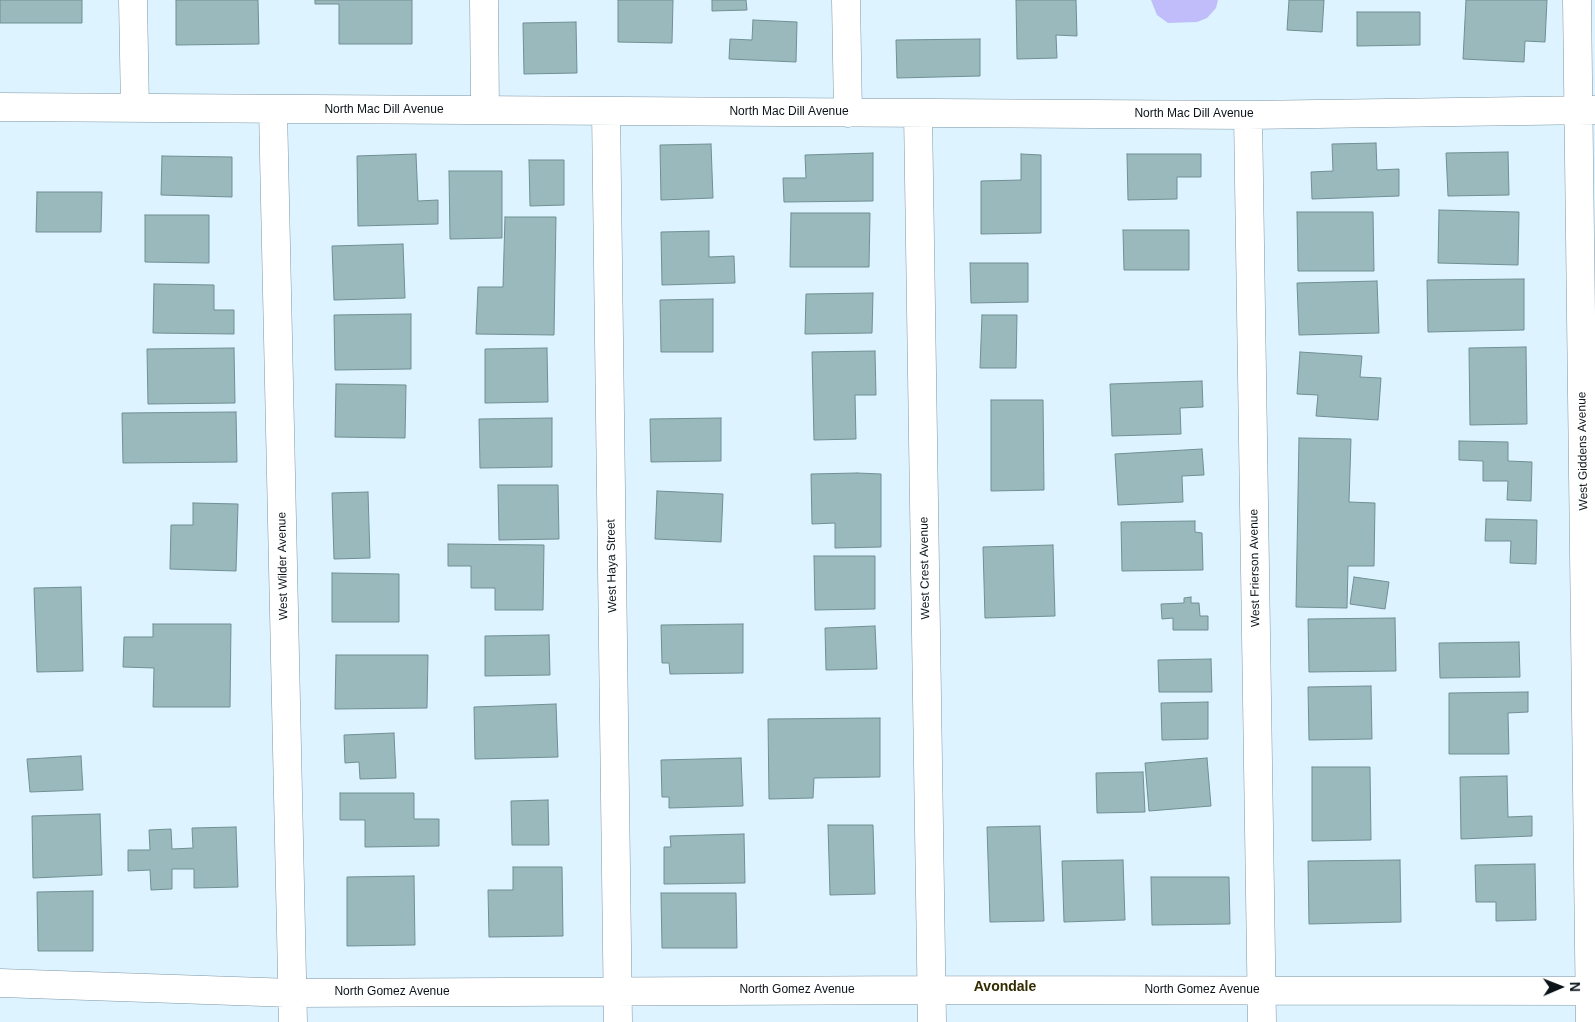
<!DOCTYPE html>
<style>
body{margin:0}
#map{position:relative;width:1595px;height:1022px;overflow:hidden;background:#ddf3ff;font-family:Arial,sans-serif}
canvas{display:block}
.north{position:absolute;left:1535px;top:962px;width:50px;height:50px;-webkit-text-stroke:4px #fff;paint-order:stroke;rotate:89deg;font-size:14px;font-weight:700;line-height:20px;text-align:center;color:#0a1318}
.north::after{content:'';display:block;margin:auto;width:18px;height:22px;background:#0a1318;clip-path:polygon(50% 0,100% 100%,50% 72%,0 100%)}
</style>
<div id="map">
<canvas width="1595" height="1022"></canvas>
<div class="north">N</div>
</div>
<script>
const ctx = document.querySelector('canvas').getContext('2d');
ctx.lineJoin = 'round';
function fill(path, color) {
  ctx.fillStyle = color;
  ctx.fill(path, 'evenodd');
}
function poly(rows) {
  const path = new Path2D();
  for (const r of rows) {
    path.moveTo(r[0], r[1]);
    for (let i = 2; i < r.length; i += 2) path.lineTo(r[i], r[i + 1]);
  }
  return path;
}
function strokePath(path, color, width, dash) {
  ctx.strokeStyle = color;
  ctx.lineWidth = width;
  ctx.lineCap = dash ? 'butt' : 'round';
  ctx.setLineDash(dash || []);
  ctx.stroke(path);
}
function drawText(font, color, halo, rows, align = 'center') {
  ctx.font = font + ' Arial,sans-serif';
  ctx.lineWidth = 4;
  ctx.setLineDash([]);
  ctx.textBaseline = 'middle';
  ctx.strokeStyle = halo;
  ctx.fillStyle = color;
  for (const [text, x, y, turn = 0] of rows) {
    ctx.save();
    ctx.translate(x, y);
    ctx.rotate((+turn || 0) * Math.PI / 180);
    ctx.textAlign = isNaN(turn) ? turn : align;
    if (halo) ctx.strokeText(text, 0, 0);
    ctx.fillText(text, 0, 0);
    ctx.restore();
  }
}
const water = poly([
 [1151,0,1218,0,1216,8,1207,18,1197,22,1168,23,1157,15]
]);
const building = poly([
 [0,0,82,0,82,23,0,23,0,0],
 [176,0,258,0,259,44,176,45,176,0],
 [315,0,412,0,412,44,339,44,339,4,315,4,315,0],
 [618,0,673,0,672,43,618,42,618,0],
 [712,0,746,0,747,10,712,11,712,0],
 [1016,0,1076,0,1077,36,1056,35,1057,58,1017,59,1016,0],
 [1289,0,1324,0,1322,32,1287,30,1289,0],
 [1466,0,1547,0,1545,42,1525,41,1524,62,1463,59,1466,0],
 [1357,12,1420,12,1420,45,1357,46,1357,12],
 [753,20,797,22,796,62,729,59,730,39,752,40,753,20],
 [576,22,577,73,524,74,523,23,576,22],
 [980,39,980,76,897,78,896,40,980,39],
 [1376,143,1377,170,1399,169,1399,196,1312,199,1311,172,1333,171,1332,144,1376,143],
 [711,144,713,198,661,200,660,145,711,144],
 [1508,152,1509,195,1448,196,1446,153,1508,152],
 [873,153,873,201,784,202,783,178,806,178,805,155,873,153],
 [416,154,418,201,438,200,438,224,358,226,357,156,416,154],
 [1021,154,1041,155,1041,233,981,234,981,181,1021,180,1021,154],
 [1127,154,1201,154,1201,177,1177,177,1177,199,1128,200,1127,154],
 [162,156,232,157,232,197,161,195,162,156],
 [529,160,564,160,564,205,530,206,529,160],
 [449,171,502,171,502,238,450,239,449,171],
 [37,192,102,192,101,232,36,232,37,192],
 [1439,210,1519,212,1518,265,1438,263,1439,210],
 [1297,212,1373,212,1374,271,1298,271,1297,212],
 [791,213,870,213,869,267,790,267,791,213],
 [145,215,209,215,209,263,145,262,145,215],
 [505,217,556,217,554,335,476,334,478,287,503,287,505,217],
 [1123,230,1189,230,1189,270,1124,270,1123,230],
 [709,231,709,257,734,256,735,283,662,285,661,232,709,231],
 [403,244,405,298,334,300,332,246,403,244],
 [970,263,1028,263,1028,302,971,303,970,263],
 [1524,279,1524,330,1428,332,1427,280,1524,279],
 [1377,281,1379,333,1299,335,1297,283,1377,281],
 [154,284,214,285,214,310,234,310,234,334,153,333,154,284],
 [873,293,872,333,805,334,806,294,873,293],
 [713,299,713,352,661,352,660,300,713,299],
 [411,314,411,369,335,370,334,315,411,314],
 [982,315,1017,315,1016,368,980,368,982,315],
 [1526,347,1527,424,1470,425,1469,348,1526,347],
 [234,348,235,403,148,404,147,349,234,348],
 [547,348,548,402,485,403,485,349,547,348],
 [875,351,876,395,855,395,856,439,814,440,812,352,875,351],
 [1300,352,1362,356,1360,377,1381,378,1378,420,1316,416,1318,395,1297,394,1300,352],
 [1202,381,1203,407,1180,408,1181,434,1112,436,1110,384,1202,381],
 [336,384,406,385,405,438,335,437,336,384],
 [991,400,1043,400,1044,490,991,491,991,400],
 [236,412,237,462,123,463,122,413,236,412],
 [552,418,552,467,480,468,479,419,552,418],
 [721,418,721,461,651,462,650,419,721,418],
 [1299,438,1351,439,1349,502,1375,503,1374,566,1348,566,1347,608,1296,607,1299,438],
 [1459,441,1508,442,1508,461,1532,462,1531,501,1507,500,1508,481,1483,481,1483,461,1459,460,1459,441],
 [1202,449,1204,475,1182,476,1183,502,1118,505,1115,454,1202,449],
 [857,473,881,474,881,547,835,548,835,523,812,524,811,474,857,473],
 [498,485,558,485,559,539,499,540,498,485],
 [657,491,723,494,721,542,655,539,657,491],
 [368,492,370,558,334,559,332,493,368,492],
 [193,503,238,504,236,571,170,569,171,525,193,525,193,503],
 [1486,519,1537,520,1536,564,1510,563,1511,541,1485,541,1486,519],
 [1195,521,1195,532,1202,533,1203,570,1122,571,1121,522,1195,521],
 [448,544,544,545,543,610,495,610,495,588,471,588,471,566,448,566,448,544],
 [1053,545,1055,616,985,618,983,547,1053,545],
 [814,556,875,556,875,609,815,610,814,556],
 [332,573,399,574,399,622,332,622,332,573],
 [1354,577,1389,582,1385,609,1350,604,1354,577],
 [81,587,83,671,37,672,34,588,81,587],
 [1191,597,1191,603,1199,603,1200,616,1208,616,1208,630,1173,630,1173,618,1162,619,1161,604,1184,603,1184,598,1191,597],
 [1395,618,1396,671,1309,672,1308,619,1395,618],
 [153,624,231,624,230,707,153,707,154,668,123,667,124,637,153,637,153,624],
 [743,624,743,673,670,674,669,663,662,663,661,625,743,624],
 [875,626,877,669,826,670,825,628,875,626],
 [549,635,550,675,485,676,485,636,549,635],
 [1519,642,1520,677,1440,678,1439,643,1519,642],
 [336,655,428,655,427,708,335,709,336,655],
 [1211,659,1212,692,1159,692,1158,660,1211,659],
 [1371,686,1372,739,1309,740,1308,687,1371,686],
 [1528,692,1528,712,1508,713,1509,754,1449,754,1449,693,1528,692],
 [1208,702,1208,739,1162,740,1161,703,1208,702],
 [556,704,558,757,475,759,474,707,556,704],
 [880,718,880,777,814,778,813,798,769,799,768,719,880,718],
 [394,733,396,778,360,779,359,762,345,763,344,735,394,733],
 [81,756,83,790,30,792,27,759,81,756],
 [741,758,743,806,669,808,669,797,662,797,661,760,741,758],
 [1207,758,1211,806,1149,811,1145,763,1207,758],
 [1312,767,1370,767,1371,840,1312,841,1312,767],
 [1143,772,1145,812,1097,813,1096,773,1143,772],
 [1507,776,1508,817,1532,816,1532,836,1461,839,1460,777,1507,776],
 [340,793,414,793,414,819,439,819,439,846,365,847,365,820,340,820,340,793],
 [548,800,549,845,512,845,511,801,548,800],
 [100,814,102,875,33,878,32,816,100,814],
 [828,825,873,825,875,894,830,895,828,825],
 [1040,826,1044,921,990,922,987,827,1040,826],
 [236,827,238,887,194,888,194,869,172,869,172,889,151,890,150,870,128,871,128,850,150,850,149,830,171,829,172,849,193,848,192,828,236,827],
 [744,834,745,883,664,884,664,847,671,847,670,836,744,834],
 [1123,860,1125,920,1064,922,1062,861,1123,860],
 [1400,860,1401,922,1309,924,1308,861,1400,860],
 [1535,864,1536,920,1496,921,1496,902,1476,902,1475,865,1535,864],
 [513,867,562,867,563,936,489,937,488,890,513,890,513,867],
 [414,876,415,945,347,946,347,877,414,876],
 [1151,877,1229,877,1230,924,1152,925,1151,877],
 [93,891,93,951,38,951,37,892,93,891],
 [661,893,736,893,737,948,662,948,661,893]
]);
const minor = poly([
 [133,0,135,108],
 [484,0,485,110],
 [846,0,848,113],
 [1577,0,1590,1022],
 [0,107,1248,115,1595,110],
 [273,109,293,1022],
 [606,111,618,1022],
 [918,113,932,1022],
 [1248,115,1262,1022],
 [0,983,293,993,932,990,1595,991]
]);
const streetNames = [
 ["North Mac Dill Avenue",384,110],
 ["North Mac Dill Avenue",789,112],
 ["North Mac Dill Avenue",1194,114],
 ["West Giddens Avenue",1583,451,-91],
 ["West Wilder Avenue",283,566,-91],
 ["West Haya Street",612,566,-91],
 ["West Crest Avenue",925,568,-91],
 ["West Frierson Avenue",1255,568,-91],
 ["North Gomez Avenue",797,990],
 ["North Gomez Avenue",1202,990],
 ["North Gomez Avenue",392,992]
];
const neighbourhoodNames = [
 ["Avondale",1005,987]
];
fill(water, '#c0bdfa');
fill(building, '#99b9bd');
strokePath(building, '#708f93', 1);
strokePath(minor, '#7e97a5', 29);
strokePath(minor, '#fff', 28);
drawText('12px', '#0a1318', '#fff', streetNames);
drawText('bold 14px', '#322a00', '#fff', neighbourhoodNames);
</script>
